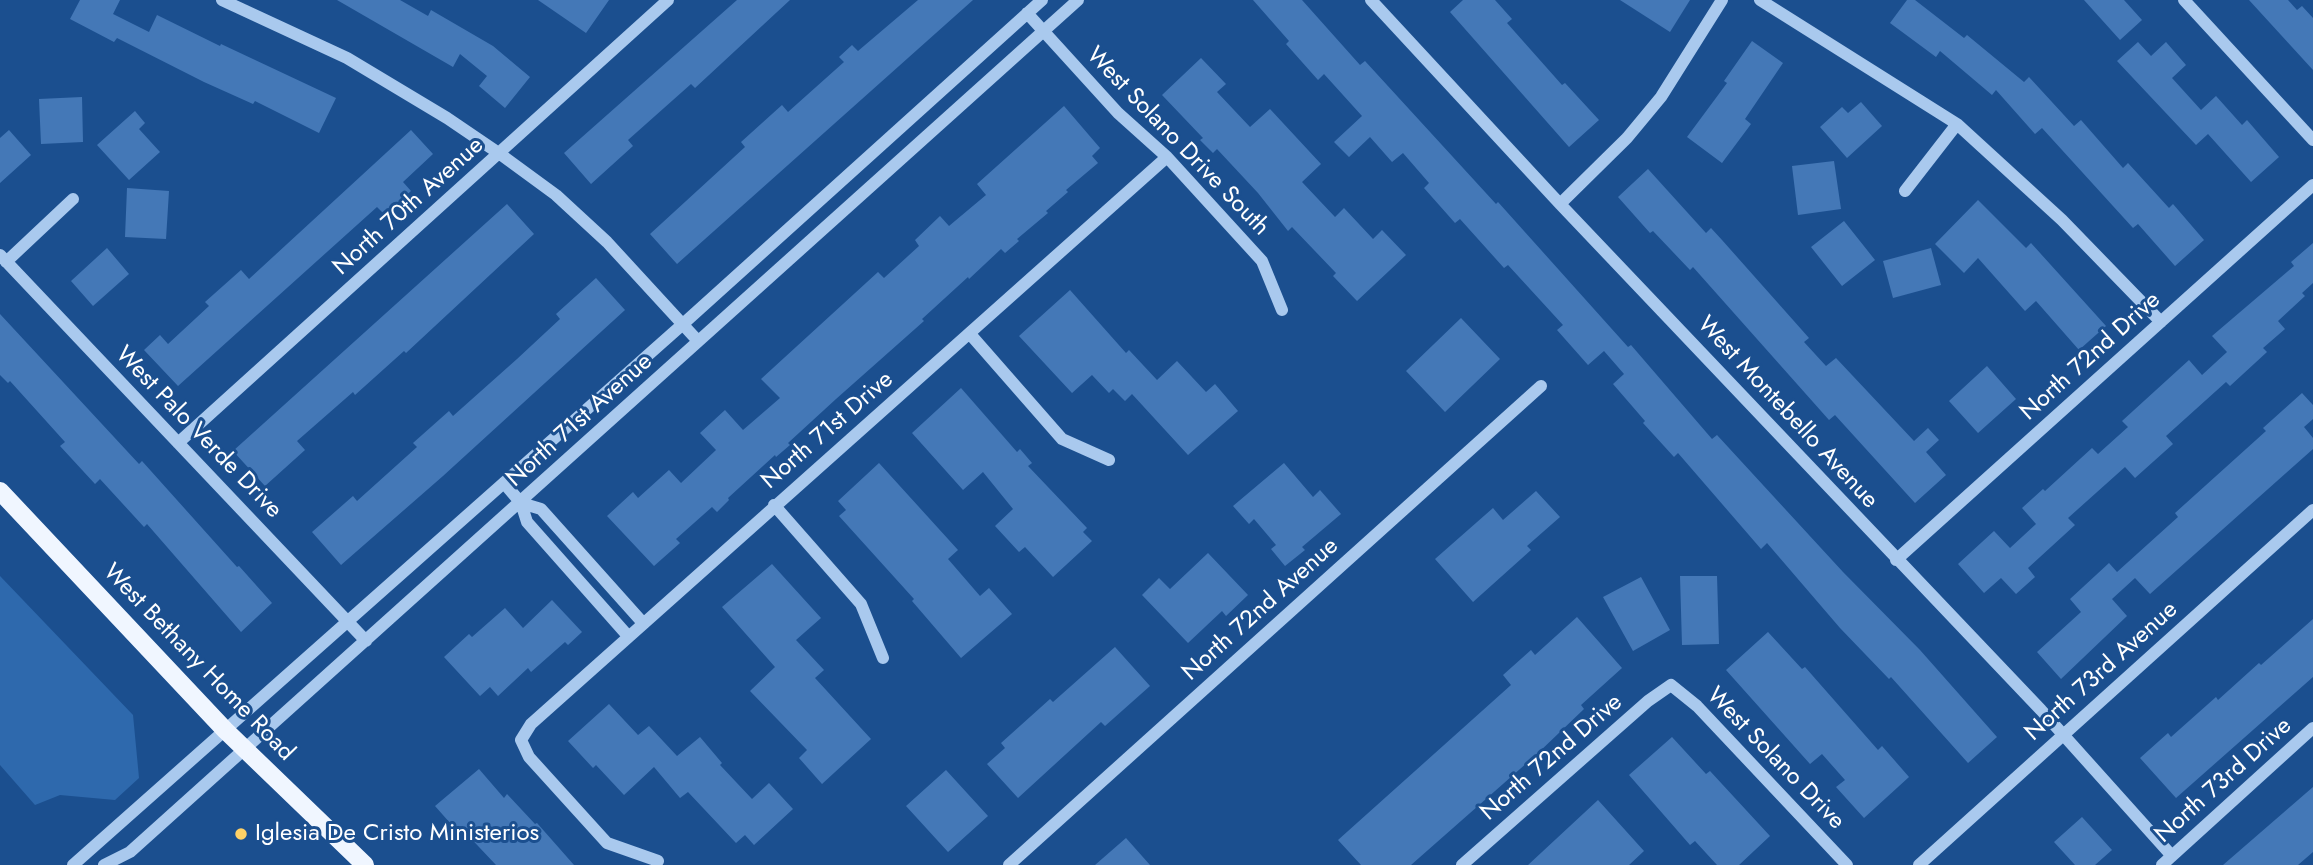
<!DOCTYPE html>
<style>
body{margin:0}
canvas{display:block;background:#1b4f8f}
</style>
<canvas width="2313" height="865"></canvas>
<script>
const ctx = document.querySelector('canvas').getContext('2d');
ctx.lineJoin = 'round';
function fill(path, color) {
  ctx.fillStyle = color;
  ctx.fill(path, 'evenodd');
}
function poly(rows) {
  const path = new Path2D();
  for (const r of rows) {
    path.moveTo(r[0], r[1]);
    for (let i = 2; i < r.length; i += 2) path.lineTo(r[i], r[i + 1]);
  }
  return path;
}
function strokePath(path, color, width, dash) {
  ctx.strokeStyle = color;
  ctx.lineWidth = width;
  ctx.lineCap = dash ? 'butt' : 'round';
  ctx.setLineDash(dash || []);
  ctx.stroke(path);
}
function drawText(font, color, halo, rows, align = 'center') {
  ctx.font = font + ' Jost,sans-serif';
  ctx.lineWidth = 6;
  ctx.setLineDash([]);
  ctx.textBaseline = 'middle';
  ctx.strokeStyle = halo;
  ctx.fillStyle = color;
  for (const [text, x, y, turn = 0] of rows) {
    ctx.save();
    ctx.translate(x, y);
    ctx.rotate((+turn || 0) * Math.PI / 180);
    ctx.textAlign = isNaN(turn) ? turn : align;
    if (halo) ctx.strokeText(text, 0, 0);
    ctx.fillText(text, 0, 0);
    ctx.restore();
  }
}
const green = poly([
 [0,576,133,715,139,778,115,800,60,795,35,805,0,765]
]);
const building = poly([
 [80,0,120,0,113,14,149,32,157,15,220,46,221,44,336,98,319,133,255,101,253,104,204,82,117,38,114,42,70,19],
 [337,0,400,0,428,16,431,10,493,46,530,77,505,108,479,86,487,76,460,54,453,67],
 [538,0,609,0,586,33],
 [737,0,790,0,695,88,691,84,628,140,633,146,591,184,564,153],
 [918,0,973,0,677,264,650,234,745,147,741,142,782,105,788,112,844,62,839,57,852,45,858,51],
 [1253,0,1302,0,1360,65,1365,61,1496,204,1498,202,1628,347,1631,345,1712,439,1717,435,1843,572,1920,650,1997,737,1968,763,1891,677,1889,679,1840,628,1767,543,1761,549,1678,453,1674,457,1643,423,1645,421,1613,384,1624,374,1604,351,1588,365,1557,330,1563,325,1508,265,1504,268,1460,219,1455,223,1424,188,1429,183,1403,153,1392,162,1370,137,1349,157,1334,142,1362,116,1324,74,1318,80,1286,44,1289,41],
 [1463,0,1495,0,1512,19,1507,23,1562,85,1565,83,1599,120,1569,147,1450,12],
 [1620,0,1690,0,1670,32],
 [1907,0,1915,0,1964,38,1967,35,2024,82,2029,77,2074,126,2081,120,2123,168,2128,163,2169,208,2173,204,2204,240,2175,266,2138,224,2133,228,2042,128,2035,134,1996,90,1992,95,1940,51,1936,57,1890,23],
 [2084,0,2124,0,2142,20,2120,40],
 [2249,0,2288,0,2297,10,2302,6,2313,18,2313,70],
 [1752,41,1783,63,1745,119,1751,124,1722,163,1687,137,1727,83,1724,81],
 [2138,42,2151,56,2166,42,2186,65,2172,78,2201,110,2216,96,2242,125,2247,120,2279,157,2251,182,2208,134,2196,145,2117,61],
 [1201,58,1226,84,1217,92,1250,127,1270,109,1321,164,1302,182,1335,217,1344,208,1373,239,1382,230,1406,255,1357,301,1333,276,1336,273,1292,227,1288,231,1258,193,1217,149,1213,153,1200,140,1203,138,1162,95],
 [82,97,83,142,41,144,39,99],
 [1861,102,1882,126,1847,158,1820,127,1842,107,1848,113],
 [1064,106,1100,148,1092,156,1098,163,1066,190,1068,192,1046,211,1048,213,1017,239,1019,241,1005,253,1001,249,969,279,968,277,922,319,924,321,836,399,788,443,790,445,776,457,775,455,728,498,729,500,717,512,712,507,676,539,680,543,654,566,607,516,633,492,638,498,669,470,681,483,716,450,700,433,725,410,743,430,780,398,761,379,878,272,884,278,919,246,915,240,940,216,949,226,986,195,977,184],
 [135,111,145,123,139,129,160,152,129,180,97,145],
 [9,130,31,155,0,183,0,138],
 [411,130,433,154,403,182,411,191,385,215,377,207,178,386,144,350,160,335,168,344,209,306,205,302,241,270,249,279],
 [1834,161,1841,209,1798,215,1792,166],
 [1648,169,1706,233,1711,228,1722,240,1809,338,1804,342,1826,366,1836,358,1914,441,1928,428,1939,440,1926,452,1946,475,1915,503,1835,415,1829,420,1693,267,1690,270,1653,231,1650,233,1618,197],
 [127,188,169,191,166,239,125,237],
 [1978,200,2026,248,2031,243,2106,326,2079,350,2036,301,2025,311,1978,258,1964,273,1935,244],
 [507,204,534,234,406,353,404,351,355,395,353,392,297,441,305,450,265,486,233,451],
 [1844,221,1875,260,1842,286,1811,247],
 [2313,243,2313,283,2302,293,2305,296,2278,321,2285,329,2263,348,2267,352,2230,386,2226,382,2166,436,2173,444,2135,478,2125,467,2068,518,2075,525,2028,568,2035,577,2016,594,2001,578,1984,593,1958,564,1994,531,2010,548,2036,524,2022,508,2043,489,2045,491,2092,448,2098,454,2128,427,2122,421,2189,360,2202,375,2227,352,2212,336,2294,266,2291,262],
 [107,248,129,274,93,306,71,281],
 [1931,248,1941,285,1893,298,1883,261],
 [596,278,625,310,443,476,341,565,312,532,353,496,357,501,417,447,413,443,449,411,453,416,517,359,560,319,556,314],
 [1070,290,1126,353,1129,350,1157,380,1177,361,1206,392,1215,384,1238,411,1188,455,1132,394,1125,401,1113,389,1109,393,1092,375,1072,393,1019,336],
 [0,314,139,464,142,461,237,567,239,566,272,603,241,632,147,524,144,527,100,479,95,484,60,446,65,442,10,381,8,383,0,375],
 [1461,318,1500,359,1445,412,1406,371],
 [1987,366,2016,399,1978,433,1949,401],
 [961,388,1017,452,1020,449,1032,463,1028,466,1087,528,1083,532,1092,541,1053,577,1025,547,1019,552,995,526,1013,509,983,472,963,490,912,433],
 [2302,393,2313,405,2313,419,2304,427,2313,438,2313,449,2150,594,2135,578,2112,599,2127,616,2061,679,2037,652,2081,612,2070,599,2109,563,2117,572,2178,517,2175,513,2266,431,2263,428],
 [879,463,958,550,948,559,980,596,989,588,1012,614,961,658,912,601,914,599,839,516,846,510,838,501],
 [1284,463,1313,497,1320,490,1341,514,1302,547,1305,550,1285,566,1271,549,1276,545,1254,519,1249,524,1233,506],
 [1536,491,1560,517,1527,546,1531,550,1473,602,1435,559,1493,508,1503,520],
 [1208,553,1248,595,1226,616,1222,611,1188,643,1142,595,1159,578,1170,589],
 [772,564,821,618,796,640,824,670,815,678,871,739,822,784,799,758,807,750,750,691,775,667,722,607],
 [1680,576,1717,576,1719,644,1682,645],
 [1641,577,1670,630,1633,651,1603,597],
 [552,600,582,632,568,645,565,642,531,672,528,668,498,696,490,687,480,696,444,657,469,634,472,637,505,608,523,628],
 [1577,617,1622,668,1581,705,1584,709,1537,754,1411,865,1361,865,1338,840,1511,685,1503,675,1531,650,1535,655],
 [2313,619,2313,677,2176,798,2140,758,2168,733,2171,737,2216,697,2218,700,2259,663,2261,665],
 [1768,632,1802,669,1805,667,1878,750,1882,746,1909,777,1864,818,1836,787,1845,780,1822,754,1810,764,1726,670],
 [1115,647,1150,686,1105,726,1101,722,1018,798,987,764,1005,748,1001,743,1050,699,1053,702],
 [609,704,638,735,649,726,677,756,700,737,722,763,720,765,752,799,769,783,793,809,754,845,745,835,736,843,688,792,680,798,654,767,624,795,596,765,593,768,568,741],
 [1672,737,1706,774,1710,771,1770,836,1739,865,1717,865,1695,841,1690,845,1629,775],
 [479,769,504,798,507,794,535,824,537,823,574,865,496,865,462,829,458,832,435,806],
 [946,770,988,816,948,852,906,806],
 [2313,787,2313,852,2298,865,2223,865],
 [1598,800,1644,851,1629,865,1528,865],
 [2082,817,2112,850,2095,865,2075,865,2054,842],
 [1126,838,1150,865,1095,865]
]);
const minor = poly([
 [222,0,347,58,447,118,500,154,556,195,607,242,698,341],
 [1371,0,1560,204,2041,710,2172,856],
 [1760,0,1957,124,2062,220,2161,322],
 [2184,0,2313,140],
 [1027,13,1118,113,1167,157,1262,261,1282,310],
 [1905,191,1957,124],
 [1560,204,1627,138,1661,97,1722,0],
 [0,255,366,641],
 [6,262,73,199],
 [970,334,1062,439,1109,460],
 [178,443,668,0],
 [504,483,521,503,527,522,628,636],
 [521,503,541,509,643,623],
 [774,505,861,604,883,658],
 [1896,560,2313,185],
 [658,861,607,843,529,757,521,740,531,724,1167,157],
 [73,865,683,324,1042,0],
 [104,865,130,852,1078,0],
 [1009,865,1541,386],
 [1462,865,1648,701,1671,685,1697,706,1847,865],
 [1919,865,2313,510],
 [2162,865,2313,728]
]);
const major = poly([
 [0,491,225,730,365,865]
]);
const markers = [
 [241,834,7,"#ffd166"]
];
const streetNames = [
 ["West Solano Drive South",1177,142,46],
 ["North 70th Avenue",409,207,-42],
 ["North 72nd Drive",2091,357,-42],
 ["West Montebello Avenue",1787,413,47],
 ["North 71st Avenue",580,421,-42],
 ["North 71st Drive",828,431,-41],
 ["West Palo Verde Drive",198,433,46],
 ["North 72nd Avenue",1261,610,-42],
 ["West Bethany Home Road",198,663,46],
 ["North 73rd Avenue",2102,672,-42],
 ["North 72nd Drive",1552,758,-41],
 ["West Solano Drive",1775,759,46],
 ["North 73rd Drive",2224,781,-42]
];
const poiNames = [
 ["Iglesia De Cristo Ministerios",255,834]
];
fill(green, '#2e69ad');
fill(building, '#4478b7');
strokePath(minor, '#a9c9ee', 12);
strokePath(major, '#f0f6ff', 18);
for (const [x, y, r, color] of markers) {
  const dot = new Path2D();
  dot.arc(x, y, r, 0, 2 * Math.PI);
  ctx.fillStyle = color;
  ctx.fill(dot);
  strokePath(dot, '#1b4f8f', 2.5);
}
drawText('24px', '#fff', '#1b4f8f', streetNames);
drawText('24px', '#fff', '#1b4f8f', poiNames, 'left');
</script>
